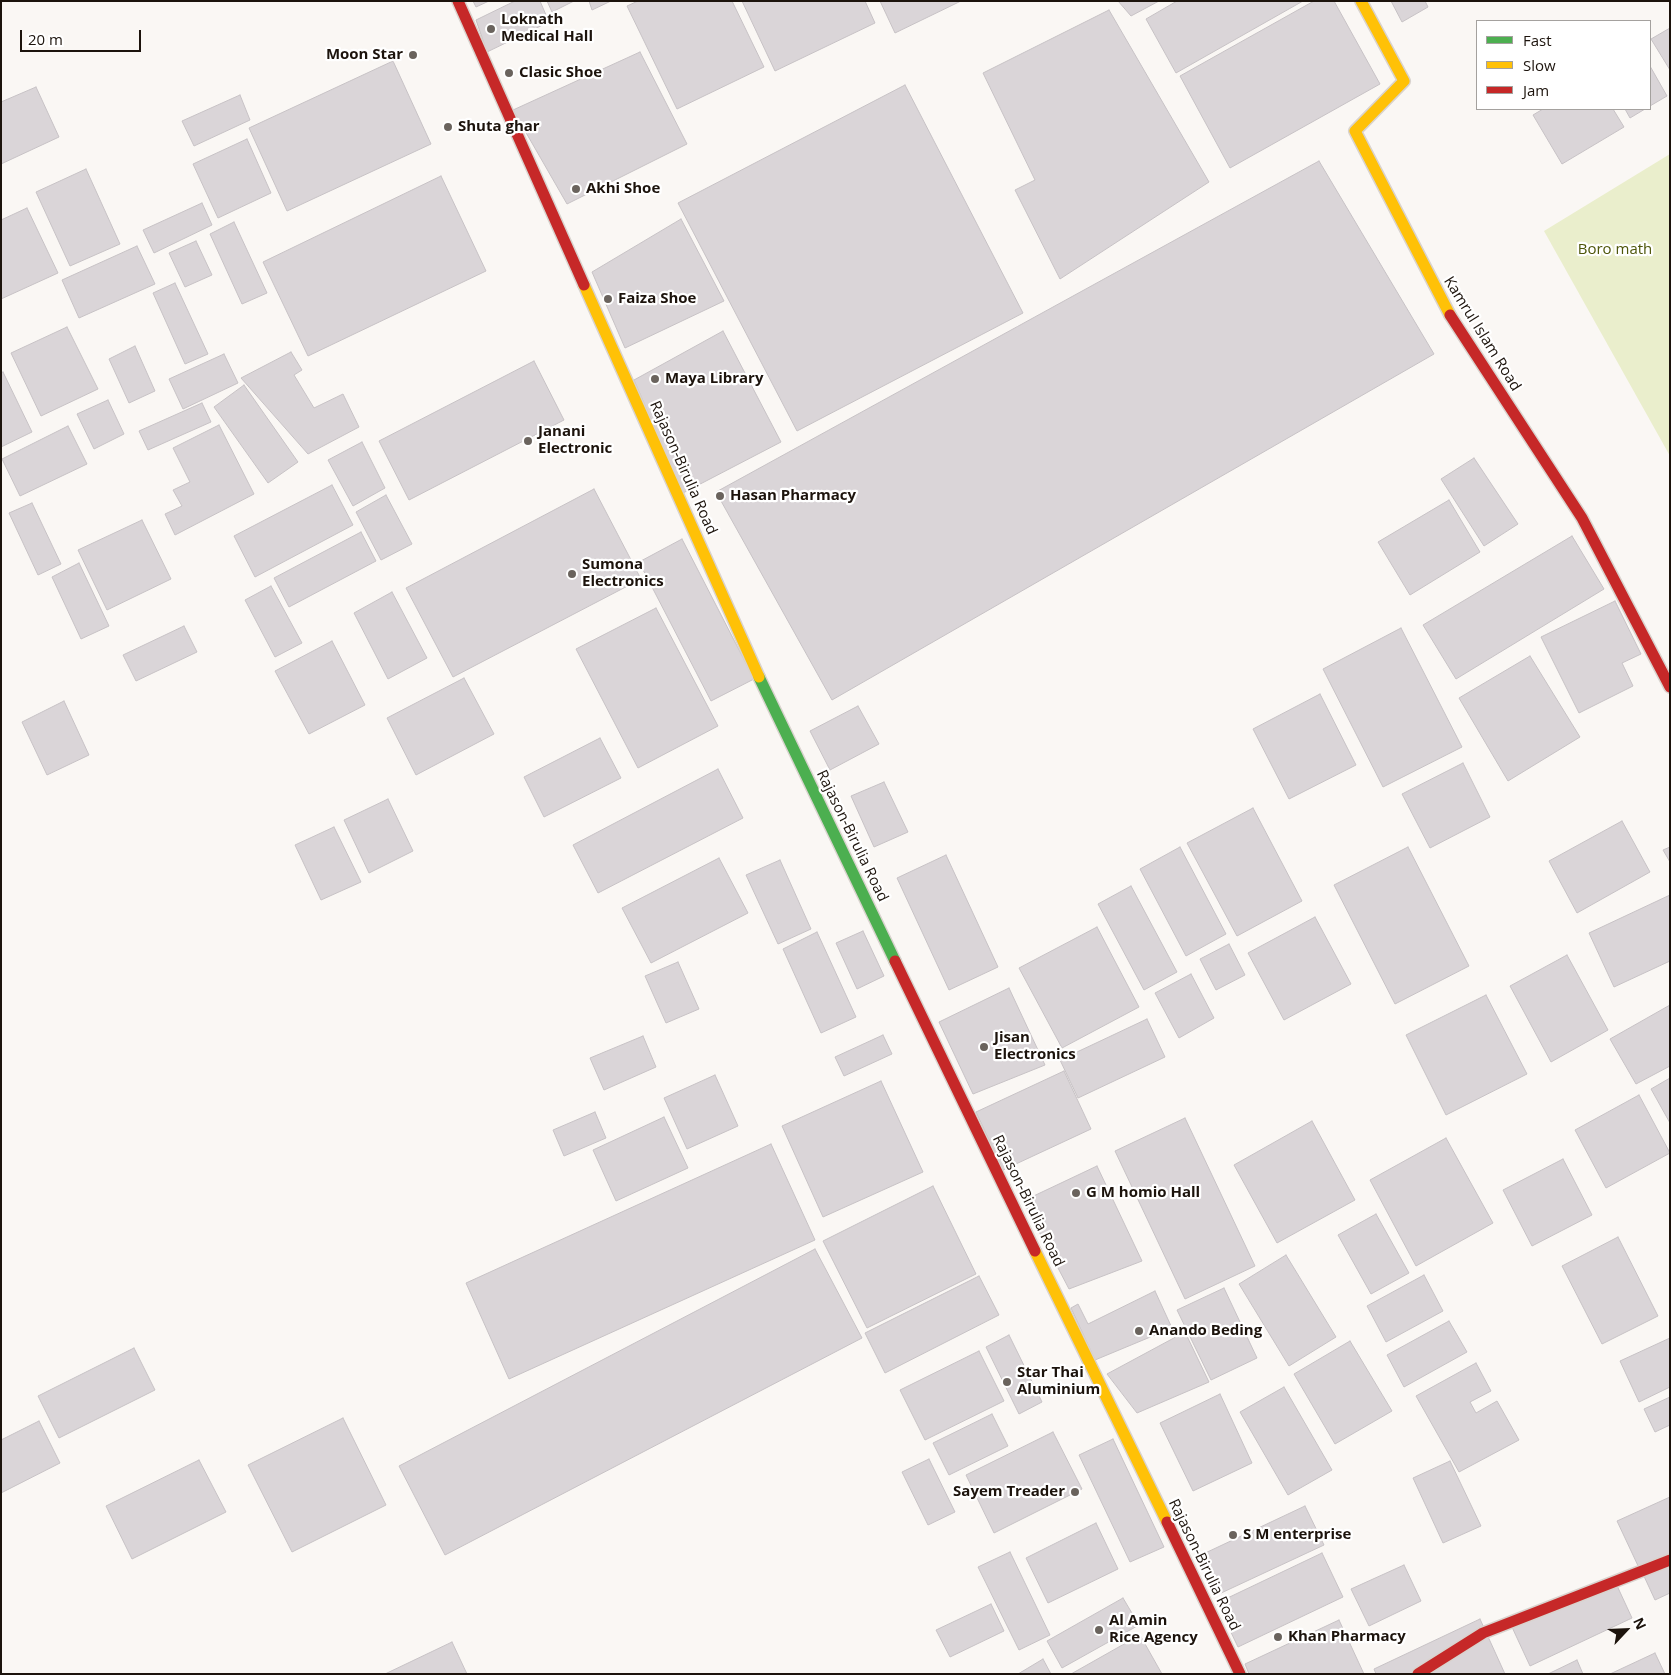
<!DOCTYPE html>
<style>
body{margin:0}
#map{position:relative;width:1671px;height:1675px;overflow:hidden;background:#faf7f4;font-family:"Open Sans",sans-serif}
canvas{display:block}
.frame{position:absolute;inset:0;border:2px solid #1c130c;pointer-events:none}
.legend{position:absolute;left:1476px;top:20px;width:175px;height:90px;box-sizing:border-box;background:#fff;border:1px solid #a4a19e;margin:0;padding:6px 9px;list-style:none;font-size:15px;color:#1c130c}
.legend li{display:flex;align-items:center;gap:10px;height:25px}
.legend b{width:25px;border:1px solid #a4a19e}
.north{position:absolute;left:1601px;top:1605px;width:50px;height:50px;-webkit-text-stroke:4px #fff;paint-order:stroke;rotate:65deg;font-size:14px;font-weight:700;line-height:20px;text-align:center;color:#1c130c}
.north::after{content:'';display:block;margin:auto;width:18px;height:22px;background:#1c130c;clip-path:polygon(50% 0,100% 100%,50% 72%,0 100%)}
.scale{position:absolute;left:20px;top:30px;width:121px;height:22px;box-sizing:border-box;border:2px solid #1c130c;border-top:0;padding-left:6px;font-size:15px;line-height:18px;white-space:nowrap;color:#1c130c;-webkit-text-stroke:4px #fff;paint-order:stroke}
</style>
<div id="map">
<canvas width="1671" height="1675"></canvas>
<div class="frame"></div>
<ul class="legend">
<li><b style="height:6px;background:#4caf50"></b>Fast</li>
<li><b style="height:6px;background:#ffc107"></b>Slow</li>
<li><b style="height:6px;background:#c62828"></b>Jam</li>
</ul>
<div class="north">N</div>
<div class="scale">20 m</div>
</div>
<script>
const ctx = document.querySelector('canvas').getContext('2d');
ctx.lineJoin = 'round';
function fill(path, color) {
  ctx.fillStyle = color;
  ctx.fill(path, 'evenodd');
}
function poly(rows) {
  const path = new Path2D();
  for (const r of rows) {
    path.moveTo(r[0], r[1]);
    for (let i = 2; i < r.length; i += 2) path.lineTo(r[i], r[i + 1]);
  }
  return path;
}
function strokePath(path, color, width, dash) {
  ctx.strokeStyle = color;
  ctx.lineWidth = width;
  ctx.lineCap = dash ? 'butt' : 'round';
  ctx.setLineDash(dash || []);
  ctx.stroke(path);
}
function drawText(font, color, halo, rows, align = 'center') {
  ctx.font = font + ' "Open Sans",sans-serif';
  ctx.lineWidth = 4.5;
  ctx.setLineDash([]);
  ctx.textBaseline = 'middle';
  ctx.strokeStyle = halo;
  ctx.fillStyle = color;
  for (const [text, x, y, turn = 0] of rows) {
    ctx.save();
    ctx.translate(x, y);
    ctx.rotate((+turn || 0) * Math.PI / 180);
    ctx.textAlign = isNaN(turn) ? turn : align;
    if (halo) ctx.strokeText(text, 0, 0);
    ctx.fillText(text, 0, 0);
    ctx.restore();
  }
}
const green = poly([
 [1670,154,1670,456,1544,231]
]);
const building = poly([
 [473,1,489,1,476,7,473,1],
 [515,1,540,1,549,22,487,52,476,20,515,1],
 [547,1,574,1,552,12,547,1],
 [589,1,611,1,592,10,589,1],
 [638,1,732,1,764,67,677,109,627,6,638,1],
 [742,1,865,1,875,23,775,71,742,1],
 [880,1,961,1,895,33,880,1],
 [1118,1,1159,1,1131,16,1118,1],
 [1177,1,1303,1,1176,73,1146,19,1177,1],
 [1314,1,1334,1,1380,84,1230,168,1180,76,1314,1],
 [1391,1,1425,1,1428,7,1402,22,1391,1],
 [1109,10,1209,182,1060,279,1015,190,1035,180,983,73,1109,10],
 [1670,28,1670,70,1651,39,1670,28],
 [640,52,687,144,567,204,513,110,640,52],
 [393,61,431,144,287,211,249,128,393,61],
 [1650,66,1667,96,1650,106,1650,66],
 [905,85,1023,313,797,431,678,203,905,85],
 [36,87,59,137,1,164,1,102,36,87],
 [240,95,250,120,194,146,182,121,240,95],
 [1543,109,1613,109,1624,127,1562,164,1533,115,1543,109],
 [1625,109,1645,109,1630,118,1625,109],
 [247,139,271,193,218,218,193,164,247,139],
 [1319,161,1434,354,832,700,716,492,1319,161],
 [86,169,120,244,70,266,36,192,86,169],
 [441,176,486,271,308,356,263,262,441,176],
 [202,203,212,225,154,253,143,230,202,203],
 [27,208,58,273,1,299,1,220,27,208],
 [681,219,724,301,625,348,592,272,681,219],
 [234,222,267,293,242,304,210,234,234,222],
 [196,241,212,275,185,287,169,253,196,241],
 [137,246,155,284,79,318,62,280,137,246],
 [175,283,208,354,185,364,153,293,175,283],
 [67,327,98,389,41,416,11,353,67,327],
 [723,331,781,442,683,493,634,380,723,331],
 [135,346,155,391,129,403,109,359,135,346],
 [291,352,302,370,294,375,314,408,343,394,359,427,308,454,241,378,291,352],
 [224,354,238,383,183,409,169,379,224,354],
 [534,361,564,420,409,500,379,441,534,361],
 [3,372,32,432,1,447,1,373,3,372],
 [244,385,298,462,268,483,214,407,244,385],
 [108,400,124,434,94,449,77,414,108,400],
 [202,403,211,422,148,450,139,431,202,403],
 [219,425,254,494,175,535,165,514,182,506,173,490,190,482,173,448,219,425],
 [68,426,87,464,20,496,2,459,68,426],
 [362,442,385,488,353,506,328,460,362,442],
 [1474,458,1518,524,1484,546,1441,479,1474,458],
 [332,485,353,525,255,577,234,536,332,485],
 [594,489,641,579,453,677,406,588,594,489],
 [386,495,412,544,381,560,356,512,386,495],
 [1449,500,1480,552,1410,595,1378,542,1449,500],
 [32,503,61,564,38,575,9,513,32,503],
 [142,520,171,579,107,610,78,550,142,520],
 [361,532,376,561,289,607,274,578,361,532],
 [1572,536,1604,589,1456,679,1423,625,1572,536],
 [682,539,754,679,711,701,639,562,682,539],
 [79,563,109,626,81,639,52,577,79,563],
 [271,586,302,643,275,657,245,600,271,586],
 [392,592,427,658,388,679,354,613,392,592],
 [1615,601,1641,654,1622,663,1633,686,1579,713,1541,637,1615,601],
 [656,608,718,726,638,768,576,649,656,608],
 [184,626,197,652,136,681,123,655,184,626],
 [1401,628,1462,747,1383,787,1323,669,1401,628],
 [332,641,365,705,309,734,275,671,332,641],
 [1530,656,1580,737,1508,781,1459,698,1530,656],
 [464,678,494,734,416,775,387,718,464,678],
 [1320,694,1356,765,1289,799,1253,729,1320,694],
 [64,701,89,755,47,775,22,722,64,701],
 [858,706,879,744,830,770,810,731,858,706],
 [600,738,621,778,544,817,524,777,600,738],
 [1463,763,1490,817,1430,848,1402,794,1463,763],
 [718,769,743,818,598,893,573,845,718,769],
 [884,782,908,832,874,847,851,796,884,782],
 [388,799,413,851,369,873,344,820,388,799],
 [1253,808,1302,901,1237,936,1187,843,1253,808],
 [1622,821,1650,872,1577,913,1549,861,1622,821],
 [334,827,361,882,321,900,295,845,334,827],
 [1180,847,1226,934,1186,956,1140,869,1180,847],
 [1408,847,1469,966,1395,1004,1334,885,1408,847],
 [1670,847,1670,862,1663,850,1670,847],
 [946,855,998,967,949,990,897,878,946,855],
 [719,858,748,913,651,963,622,908,719,858],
 [780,860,811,929,778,944,746,875,780,860],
 [1131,886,1177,972,1144,990,1098,904,1131,886],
 [1670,895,1670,961,1614,987,1589,933,1670,895],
 [1315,917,1351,984,1284,1020,1248,953,1315,917],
 [1097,927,1139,1007,1062,1048,1019,968,1097,927],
 [863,931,884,976,857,989,836,943,863,931],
 [817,932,856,1017,821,1033,783,949,817,932],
 [1229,944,1245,975,1216,990,1200,959,1229,944],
 [1567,955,1608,1030,1551,1062,1510,986,1567,955],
 [678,962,699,1009,666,1023,645,976,678,962],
 [1191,974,1214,1018,1179,1038,1155,993,1191,974],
 [1009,988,1045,1065,973,1094,939,1022,1009,988],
 [1486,995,1527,1074,1446,1115,1406,1035,1486,995],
 [1670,1005,1670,1066,1636,1084,1610,1039,1670,1005],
 [1147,1019,1165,1057,1078,1098,1060,1060,1147,1019],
 [883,1035,892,1054,844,1076,835,1057,883,1035],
 [643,1036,656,1067,604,1090,590,1058,643,1036],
 [1064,1071,1091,1129,1003,1170,976,1112,1064,1071],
 [715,1075,738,1126,687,1149,664,1098,715,1075],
 [1670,1078,1670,1123,1651,1089,1670,1078],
 [881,1081,923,1172,823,1217,782,1126,881,1081],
 [1639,1095,1670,1153,1606,1188,1575,1130,1639,1095],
 [595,1112,606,1138,564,1156,553,1130,595,1112],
 [664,1117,688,1168,616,1201,593,1150,664,1117],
 [1185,1118,1255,1266,1185,1299,1115,1151,1185,1118],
 [1312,1121,1355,1200,1277,1243,1234,1165,1312,1121],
 [1446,1138,1493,1223,1416,1266,1370,1180,1446,1138],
 [771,1144,815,1240,509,1379,466,1283,771,1144],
 [1563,1159,1592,1215,1532,1246,1503,1190,1563,1159],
 [1097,1166,1142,1261,1069,1289,1023,1201,1097,1166],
 [933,1186,976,1274,867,1328,823,1241,933,1186],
 [1376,1214,1409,1273,1371,1294,1338,1235,1376,1214],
 [1618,1237,1658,1316,1602,1344,1562,1266,1618,1237],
 [815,1249,862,1338,445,1555,399,1466,815,1249],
 [1286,1255,1336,1337,1289,1366,1239,1284,1286,1255],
 [1424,1275,1443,1311,1386,1342,1367,1306,1424,1275],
 [979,1276,999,1315,885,1373,865,1333,979,1276],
 [1224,1288,1257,1358,1211,1380,1177,1310,1224,1288],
 [1155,1291,1172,1328,1095,1360,1071,1308,1078,1304,1088,1324,1155,1291],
 [1449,1321,1467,1352,1404,1387,1387,1355,1449,1321],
 [1185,1332,1209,1382,1137,1413,1107,1374,1185,1332],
 [1009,1335,1042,1402,1019,1414,986,1347,1009,1335],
 [1670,1338,1670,1387,1639,1402,1620,1361,1670,1338],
 [1350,1341,1392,1411,1335,1444,1294,1374,1350,1341],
 [134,1348,155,1390,59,1438,38,1396,134,1348],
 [979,1351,1004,1401,925,1440,900,1390,979,1351],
 [1476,1363,1491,1391,1470,1402,1476,1413,1497,1401,1519,1440,1459,1472,1416,1396,1476,1363],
 [1284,1387,1332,1470,1288,1495,1240,1412,1284,1387],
 [1220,1394,1252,1463,1193,1491,1160,1423,1220,1394],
 [1670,1397,1670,1425,1655,1432,1644,1409,1670,1397],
 [992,1414,1008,1446,949,1475,933,1443,992,1414],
 [343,1418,386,1505,292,1552,248,1465,343,1418],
 [39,1421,60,1463,1,1493,1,1440,39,1421],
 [1053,1432,1082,1489,994,1533,966,1475,1053,1432],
 [1113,1439,1164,1547,1130,1562,1079,1455,1113,1439],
 [929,1459,955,1512,928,1525,902,1472,929,1459],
 [199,1460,226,1512,132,1559,106,1506,199,1460],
 [1450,1461,1481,1526,1443,1543,1413,1478,1450,1461],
 [1670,1497,1670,1556,1640,1570,1617,1521,1670,1497],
 [1305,1506,1324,1545,1219,1594,1201,1555,1305,1506],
 [1096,1523,1118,1569,1048,1603,1026,1558,1096,1523],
 [1010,1552,1050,1635,1019,1650,978,1567,1010,1552],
 [1322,1553,1343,1597,1238,1647,1217,1603,1322,1553],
 [1670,1561,1670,1593,1655,1600,1643,1574,1670,1561],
 [1404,1565,1421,1601,1369,1626,1351,1589,1404,1565],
 [1613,1577,1632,1618,1530,1666,1511,1625,1613,1577],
 [1123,1598,1139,1625,1062,1668,1047,1641,1123,1598],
 [991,1604,1004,1631,950,1657,936,1630,991,1604],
 [1480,1619,1505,1674,1376,1674,1374,1669,1480,1619],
 [1339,1620,1364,1674,1249,1674,1245,1664,1339,1620],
 [1140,1635,1162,1674,1071,1674,1140,1635],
 [452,1642,467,1674,385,1674,452,1642],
 [1655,1653,1665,1674,1610,1674,1655,1653],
 [1043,1659,1051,1674,1018,1674,1043,1659],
 [1577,1660,1583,1674,1548,1674,1577,1660]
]);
const fast = poly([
 [759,677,895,961]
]);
const slow = poly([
 [1361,1,1404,81,1355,131,1450,315],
 [584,285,759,677],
 [1035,1251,1167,1522]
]);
const jam = poly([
 [458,1,584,285],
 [1450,315,1582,518,1670,687],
 [895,961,1035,1251],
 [1167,1522,1240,1674],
 [1418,1674,1483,1633,1670,1560]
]);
const markers = [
 [491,29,5,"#6a635d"],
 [413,55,5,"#6a635d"],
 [509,73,5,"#6a635d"],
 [448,127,5,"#6a635d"],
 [576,189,5,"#6a635d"],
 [608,299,5,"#6a635d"],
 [655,379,5,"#6a635d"],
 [528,441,5,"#6a635d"],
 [720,496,5,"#6a635d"],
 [572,574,5,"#6a635d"],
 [984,1047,5,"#6a635d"],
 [1076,1193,5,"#6a635d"],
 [1139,1331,5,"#6a635d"],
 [1007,1382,5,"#6a635d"],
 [1075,1492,5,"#6a635d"],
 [1233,1535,5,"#6a635d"],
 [1099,1630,5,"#6a635d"],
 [1278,1637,5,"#6a635d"]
];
const poiNames = [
 ["Loknath",501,20],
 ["Medical Hall",501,37],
 ["Moon Star",403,55,"right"],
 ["Clasic Shoe",519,73],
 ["Shuta ghar",458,127],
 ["Akhi Shoe",586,189],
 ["Faiza Shoe",618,299],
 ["Maya Library",665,379],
 ["Janani",538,432],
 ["Electronic",538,449],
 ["Hasan Pharmacy",730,496],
 ["Sumona",582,565],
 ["Electronics",582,582],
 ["Jisan",994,1038],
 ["Electronics",994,1055],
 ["G M homio Hall",1086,1193],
 ["Anando Beding",1149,1331],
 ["Star Thai",1017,1373],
 ["Aluminium",1017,1390],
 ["Sayem Treader",1065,1492,"right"],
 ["S M enterprise",1243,1535],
 ["Al Amin",1109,1621],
 ["Rice Agency",1109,1638],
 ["Khan Pharmacy",1288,1637]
];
const parkNames = [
 ["Boro math",1615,250]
];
const streetNames = [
 ["Kamrul Islam Road",1482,334,58],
 ["Rajason-Birulia Road",683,468,66],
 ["Rajason-Birulia Road",852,836,64],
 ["Rajason-Birulia Road",1028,1201,64],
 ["Rajason-Birulia Road",1204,1565,64]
];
fill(green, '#eaeecc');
fill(building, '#dad5d8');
strokePath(building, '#c7c2c5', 1);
strokePath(fast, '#d9d3ce', 14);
strokePath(slow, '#d9d3ce', 14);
strokePath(jam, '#d9d3ce', 14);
strokePath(fast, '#4caf50', 11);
strokePath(slow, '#ffc107', 11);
strokePath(jam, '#c62828', 11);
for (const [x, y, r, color] of markers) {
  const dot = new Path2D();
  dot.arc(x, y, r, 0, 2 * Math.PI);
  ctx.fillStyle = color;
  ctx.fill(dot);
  strokePath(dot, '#fff', 2);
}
drawText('bold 15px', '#1c130c', '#fff', poiNames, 'left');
drawText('15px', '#4e560a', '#fff', parkNames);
drawText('15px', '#1c130c', '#fff', streetNames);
</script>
